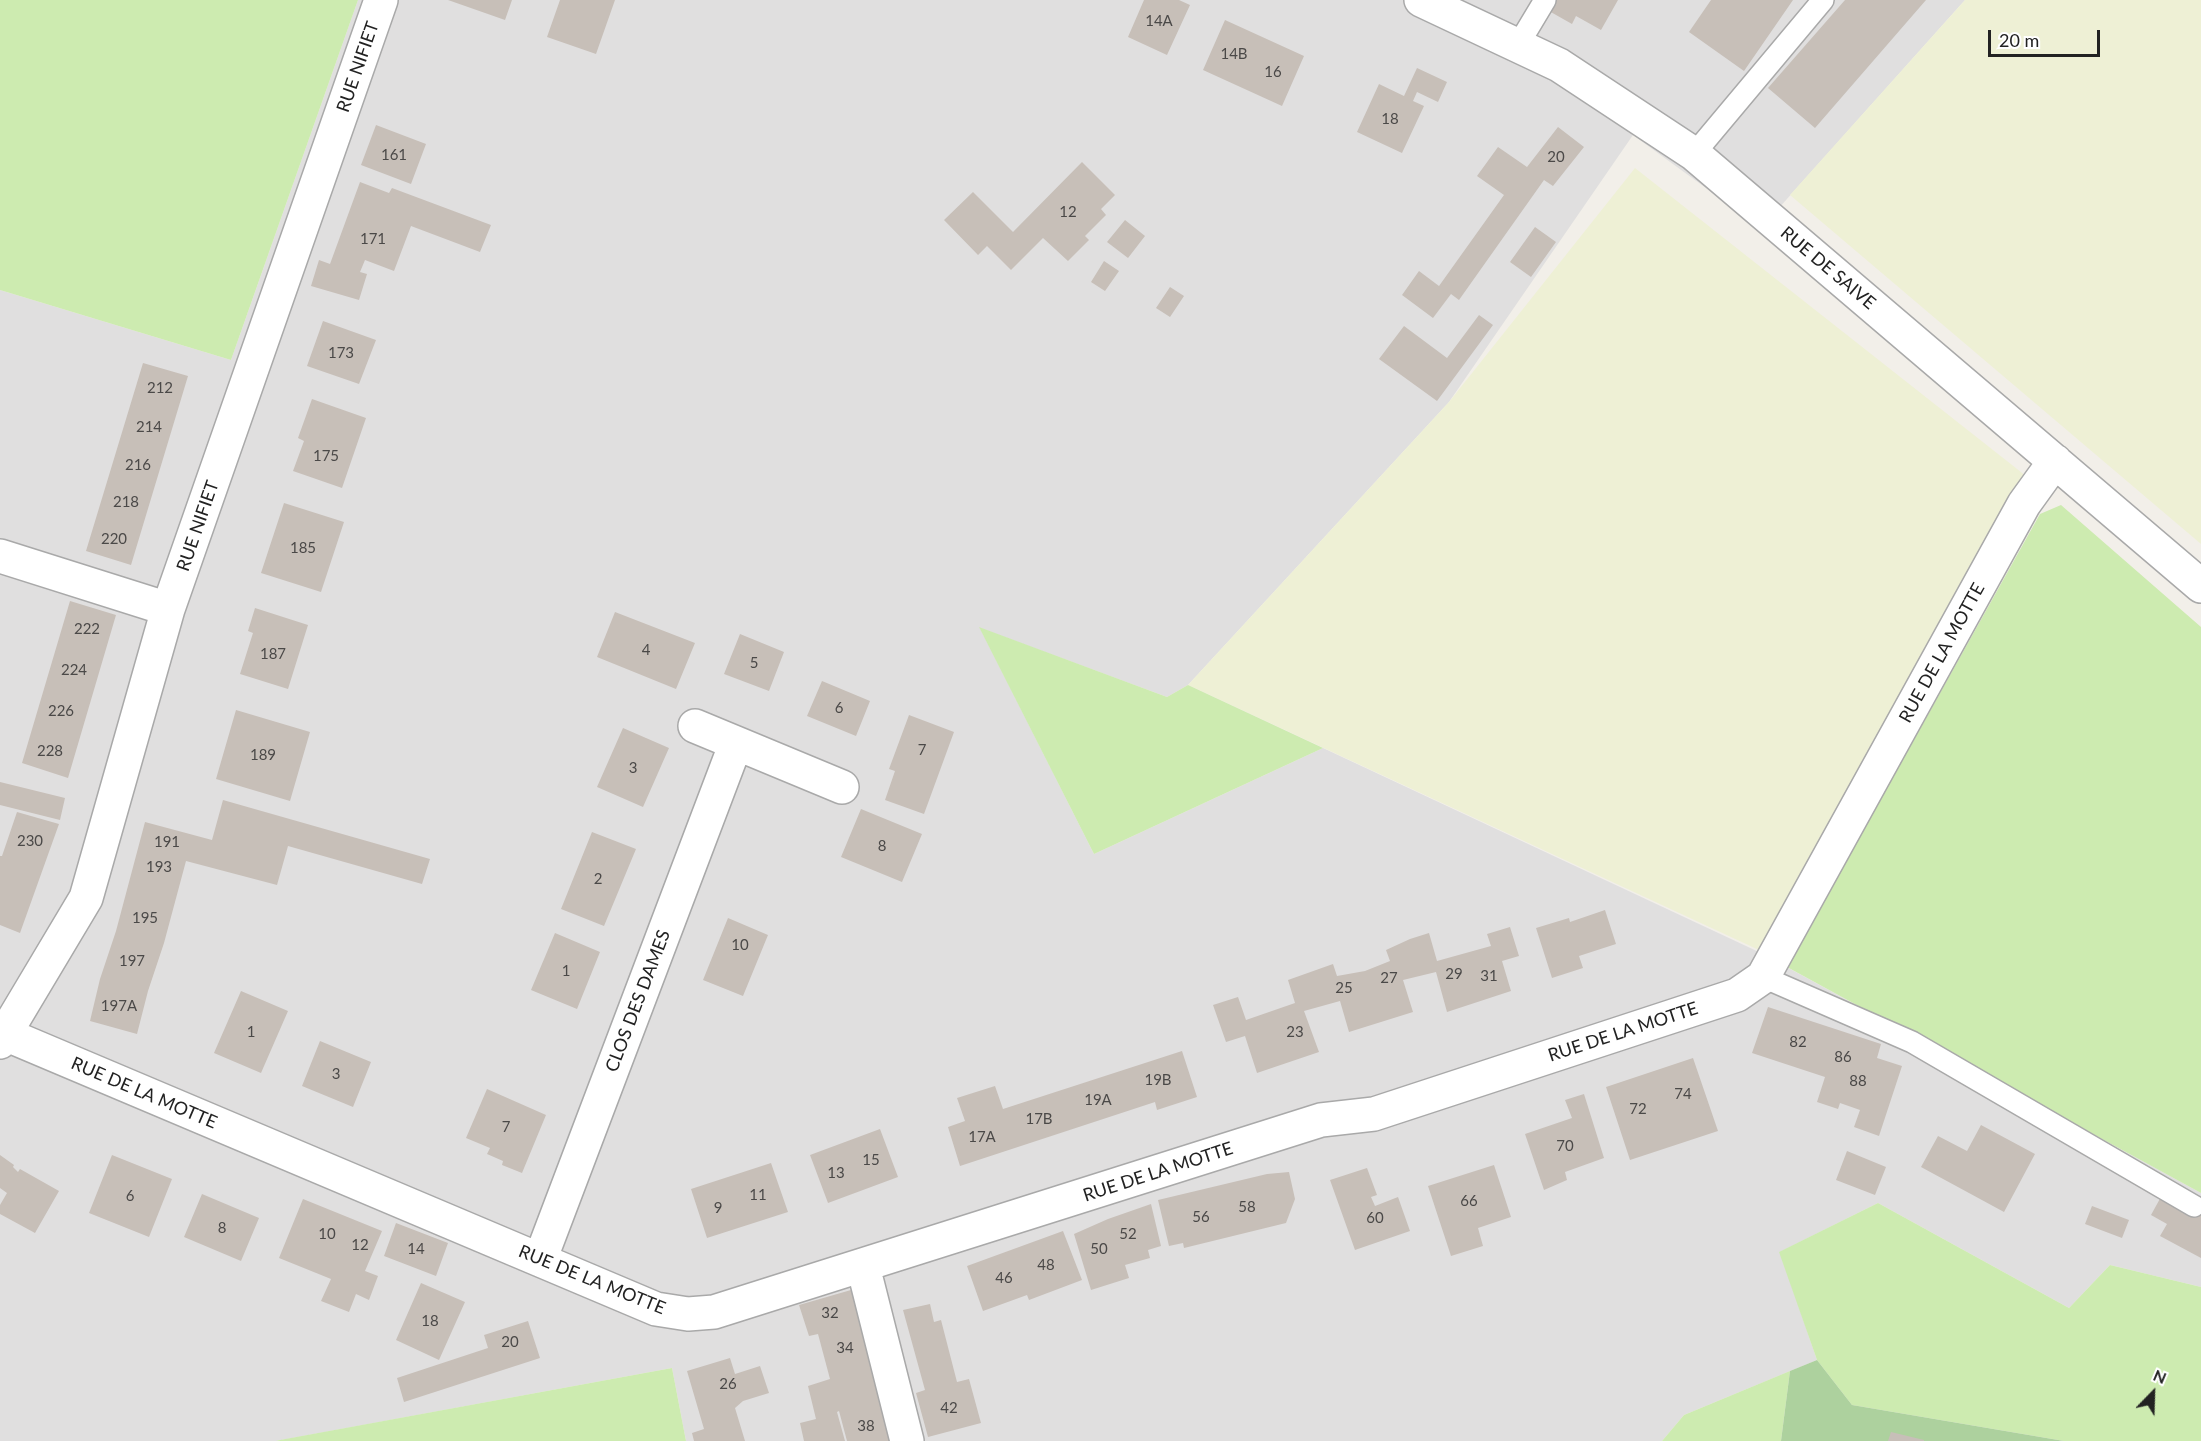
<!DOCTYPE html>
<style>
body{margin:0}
#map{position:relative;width:2201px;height:1441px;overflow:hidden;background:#f2efe9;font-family:Lato,sans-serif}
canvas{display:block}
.north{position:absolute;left:2123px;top:1363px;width:60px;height:60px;-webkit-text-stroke:4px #fff;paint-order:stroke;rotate:23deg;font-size:16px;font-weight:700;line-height:24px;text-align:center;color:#222}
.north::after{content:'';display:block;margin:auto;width:21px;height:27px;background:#222;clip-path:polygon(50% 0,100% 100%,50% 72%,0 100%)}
.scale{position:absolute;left:1988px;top:30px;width:112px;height:27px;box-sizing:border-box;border:3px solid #222;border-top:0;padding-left:8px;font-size:18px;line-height:21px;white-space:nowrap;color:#222;-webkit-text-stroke:4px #fff;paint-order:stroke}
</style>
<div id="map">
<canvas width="2201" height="1441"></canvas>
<div class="north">N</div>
<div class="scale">20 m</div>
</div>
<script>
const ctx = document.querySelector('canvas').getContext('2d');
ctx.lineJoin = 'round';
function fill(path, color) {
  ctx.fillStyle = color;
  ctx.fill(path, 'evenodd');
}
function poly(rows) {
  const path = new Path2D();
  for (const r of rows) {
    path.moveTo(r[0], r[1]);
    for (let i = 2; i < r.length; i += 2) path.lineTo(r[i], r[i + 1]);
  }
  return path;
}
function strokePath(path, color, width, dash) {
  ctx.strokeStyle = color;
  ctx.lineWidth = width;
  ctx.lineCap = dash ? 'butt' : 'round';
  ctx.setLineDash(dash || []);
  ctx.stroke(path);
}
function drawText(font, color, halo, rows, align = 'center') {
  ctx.font = font + ' Lato,sans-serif';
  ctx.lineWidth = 4.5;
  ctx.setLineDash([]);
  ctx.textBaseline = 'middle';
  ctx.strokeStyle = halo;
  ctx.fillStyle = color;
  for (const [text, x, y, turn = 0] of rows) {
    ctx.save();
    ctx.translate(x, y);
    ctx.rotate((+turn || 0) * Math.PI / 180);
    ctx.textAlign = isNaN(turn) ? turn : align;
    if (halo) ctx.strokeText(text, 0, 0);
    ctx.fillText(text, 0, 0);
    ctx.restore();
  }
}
const residential = poly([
 [358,0,1965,0,1761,228,1633,135,1449,402,1188,685,1167,697,980,628,1094,854,1323,748,1761,953,2201,1193,2201,1287,2110,1265,2069,1308,1878,1203,1780,1252,1817,1360,1684,1415,1662,1441,686,1441,672,1368,276,1441,0,1441,0,290,231,360]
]);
const farmland = poly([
 [1965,0,2201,0,2201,544,1790,195],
 [1635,168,2026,476,1759,950,1188,685,1449,402]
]);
const grass = poly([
 [0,0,358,0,231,360,0,290],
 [2061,505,2201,627,2201,1193,1787,967,2040,514],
 [979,627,1167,697,1188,685,1323,748,1094,854],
 [1878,1203,2069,1308,2110,1265,2201,1287,2201,1441,2064,1441,1852,1405,1817,1360,1779,1252],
 [672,1368,686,1441,276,1441,280,1440],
 [1790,1371,1781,1441,1662,1441,1684,1415]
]);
const forest = poly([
 [1817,1360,1852,1405,2064,1441,1781,1441,1790,1371]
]);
const building = poly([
 [448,0,512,0,505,20],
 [560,0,615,0,596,54,547,37],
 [1144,0,1179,0,1190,5,1167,55,1128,37],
 [1555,0,1618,0,1601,30,1576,16,1572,24,1549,11],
 [1711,0,1793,0,1744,71,1689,32],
 [1845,0,1926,0,1815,128,1768,88],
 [1225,20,1304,56,1282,106,1203,70],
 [1417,68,1447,82,1438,102,1417,92,1413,101,1424,106,1402,153,1357,132,1379,84,1404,96],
 [376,125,426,144,411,184,361,165],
 [1558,127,1584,147,1553,186,1544,180,1459,300,1451,294,1433,318,1402,295,1419,271,1439,286,1504,195,1477,176,1498,147,1527,167],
 [1082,162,1115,195,1101,209,1106,215,1085,236,1089,240,1068,261,1043,238,1011,270,987,246,978,255,944,220,973,192,1013,232],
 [360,182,389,193,392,188,491,225,480,252,411,226,394,271,365,260,360,272,367,274,359,300,311,286,319,260,330,264],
 [1125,220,1145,236,1128,258,1107,242],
 [1535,227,1556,242,1531,277,1510,262],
 [1104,261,1119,271,1105,291,1091,282],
 [1170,287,1184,296,1170,317,1156,308],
 [1479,315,1493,325,1437,401,1379,359,1404,326,1447,358],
 [323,321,376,340,359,384,307,366],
 [143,363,188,376,131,565,86,551],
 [312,399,366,418,342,488,293,471,304,441,298,438],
 [284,503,344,522,321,592,261,573],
 [70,601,116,615,68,778,22,763],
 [255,608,308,625,288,689,240,674,253,633,248,631],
 [615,612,695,643,676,689,597,657],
 [740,634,784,652,769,691,724,674],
 [822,681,870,701,856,736,807,716],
 [236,710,310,732,290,801,216,779],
 [909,715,954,732,924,814,885,800,895,771,889,769],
 [623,728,669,748,643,807,597,787],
 [0,782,65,798,60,820,0,805],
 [223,800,430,859,422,884,288,846,277,885,186,861,164,943,148,991,137,1034,90,1021,100,979,116,931,145,822,212,840],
 [861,809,922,834,902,882,841,857],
 [17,812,59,824,20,933,0,925,0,856,2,856],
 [592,832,636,849,604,926,561,909],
 [1605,910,1616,944,1579,956,1583,968,1552,978,1536,928,1569,918,1570,922],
 [728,918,768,935,743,996,703,980],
 [1510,927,1519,956,1502,961,1511,991,1447,1012,1436,972,1403,980,1413,1012,1349,1032,1340,1001,1304,1011,1319,1052,1257,1073,1245,1036,1226,1042,1213,1005,1238,997,1246,1020,1295,1003,1288,980,1333,964,1337,976,1365,971,1390,961,1386,950,1410,939,1429,933,1437,961,1491,946,1487,934],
 [555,933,600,952,577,1009,531,990],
 [241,991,288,1011,261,1073,214,1053],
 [1768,1007,1881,1044,1877,1058,1902,1066,1879,1136,1854,1127,1860,1110,1840,1103,1838,1109,1817,1102,1825,1077,1752,1053],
 [320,1041,371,1062,353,1107,302,1086],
 [1182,1051,1197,1097,1157,1110,1155,1102,960,1166,948,1127,965,1121,957,1098,995,1086,1003,1109],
 [1693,1058,1718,1131,1630,1160,1606,1087],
 [487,1089,546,1115,522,1173,502,1165,503,1161,487,1154,490,1148,466,1138],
 [1584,1094,1604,1158,1565,1172,1567,1180,1544,1190,1525,1134,1572,1118,1565,1100],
 [1981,1125,2035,1154,2004,1212,1921,1167,1938,1136,1967,1151],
 [880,1129,898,1177,828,1203,810,1155],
 [1847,1151,1886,1167,1875,1195,1836,1180],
 [0,1155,14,1165,13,1167,18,1172,20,1169,59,1191,35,1233,0,1214,0,1205,7,1193,0,1188],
 [112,1155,172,1179,149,1237,89,1213],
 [771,1163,788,1212,707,1238,691,1189],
 [1494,1165,1511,1217,1478,1228,1483,1246,1451,1256,1428,1186],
 [1367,1168,1377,1195,1371,1197,1375,1206,1398,1197,1410,1231,1355,1250,1330,1180],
 [1289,1172,1295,1199,1286,1223,1184,1248,1183,1243,1169,1246,1158,1200,1267,1174],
 [202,1194,259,1218,241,1261,184,1237],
 [2162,1195,2201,1215,2201,1258,2160,1236,2167,1224,2151,1215],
 [303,1199,382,1231,365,1271,378,1276,369,1300,356,1294,349,1312,321,1301,331,1279,279,1258],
 [1151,1204,1161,1246,1148,1250,1150,1258,1125,1265,1129,1278,1091,1290,1074,1234,1108,1219],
 [2092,1206,2129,1220,2122,1238,2085,1224],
 [396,1223,448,1243,436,1276,384,1256],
 [1063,1231,1082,1280,1029,1300,1027,1295,983,1311,967,1266],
 [421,1283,465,1302,439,1360,396,1340],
 [851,1290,892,1441,847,1441,839,1411,837,1412,845,1441,804,1441,800,1423,816,1419,808,1386,830,1379,818,1334,809,1336,799,1305],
 [930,1304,934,1322,941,1320,957,1382,969,1379,981,1423,928,1437,916,1393,925,1390,903,1310],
 [528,1321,540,1358,404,1402,397,1378,488,1348,484,1335],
 [730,1358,735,1374,760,1366,769,1393,743,1401,735,1408,745,1441,694,1441,692,1433,704,1429,687,1371],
 [1891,1432,1924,1440,1924,1441,1888,1441]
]);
const service = poly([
 [1518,45,1545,0],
 [1694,154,1823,0],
 [1763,977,1912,1042,2194,1206]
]);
const minor = poly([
 [1421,0,1559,65,1694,154,2201,586],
 [0,556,168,609],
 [695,726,842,787],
 [5,1034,656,1309,688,1314,714,1312,1321,1120,1374,1114,1737,995,1763,977,2024,504,2055,461],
 [0,1042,86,898,168,609,381,0],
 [540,1260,736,743],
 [863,1266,907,1441]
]);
const numberNames = [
 ["14A",1159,21],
 ["14B",1234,54],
 ["16",1273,72],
 ["18",1390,119],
 ["161",394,155],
 ["20",1556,157],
 ["12",1068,212],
 ["171",373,239],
 ["173",341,353],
 ["212",160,388],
 ["214",149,427],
 ["175",326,456],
 ["216",138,465],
 ["218",126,502],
 ["220",114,539],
 ["185",303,548],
 ["222",87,629],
 ["4",646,650],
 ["187",273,654],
 ["5",754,663],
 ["224",74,670],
 ["6",839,708],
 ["226",61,711],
 ["7",922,750],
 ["228",50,751],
 ["189",263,755],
 ["3",633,768],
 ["230",30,841],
 ["191",167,842],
 ["8",882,846],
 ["193",159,867],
 ["2",598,879],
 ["195",145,918],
 ["10",740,945],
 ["197",132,961],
 ["1",566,971],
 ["29",1454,974],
 ["31",1489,976],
 ["27",1389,978],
 ["25",1344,988],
 ["197A",119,1006],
 ["1",251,1032],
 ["23",1295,1032],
 ["82",1798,1042],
 ["86",1843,1057],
 ["3",336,1074],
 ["19B",1158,1080],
 ["88",1858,1081],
 ["74",1683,1094],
 ["19A",1098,1100],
 ["72",1638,1109],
 ["17B",1039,1119],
 ["7",506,1127],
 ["17A",982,1137],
 ["70",1565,1146],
 ["15",871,1160],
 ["13",836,1173],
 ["11",758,1195],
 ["6",130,1196],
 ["66",1469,1201],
 ["58",1247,1207],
 ["9",718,1208],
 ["56",1201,1217],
 ["60",1375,1218],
 ["8",222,1228],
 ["10",327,1234],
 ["52",1128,1234],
 ["12",360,1245],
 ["14",416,1249],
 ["50",1099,1249],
 ["48",1046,1265],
 ["46",1004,1278],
 ["32",830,1313],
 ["18",430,1321],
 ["20",510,1342],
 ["34",845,1348],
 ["26",728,1384],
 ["42",949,1408],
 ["38",866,1426]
];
const streetNames = [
 ["RUE NIFIET",358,67,-71],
 ["RUE DE SAIVE",1828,268,40],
 ["RUE NIFIET",198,526,-71],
 ["RUE DE LA MOTTE",1942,653,-61],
 ["CLOS DES DAMES",638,1001,-69],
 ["RUE DE LA MOTTE",1623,1032,-18],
 ["RUE DE LA MOTTE",144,1093,23],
 ["RUE DE LA MOTTE",1158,1172,-18],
 ["RUE DE LA MOTTE",592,1280,22]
];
fill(residential, '#e0dfdf');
fill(farmland, '#eef0d5');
fill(grass, '#cdebb0');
fill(forest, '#add19e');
fill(building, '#c7bfb8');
strokePath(service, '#a9a9a9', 24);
strokePath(minor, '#a9a9a9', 36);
strokePath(service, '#fff', 21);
strokePath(minor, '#fff', 33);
drawText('15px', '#4b4948', null, numberNames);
drawText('18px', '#222', '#fff', streetNames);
</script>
